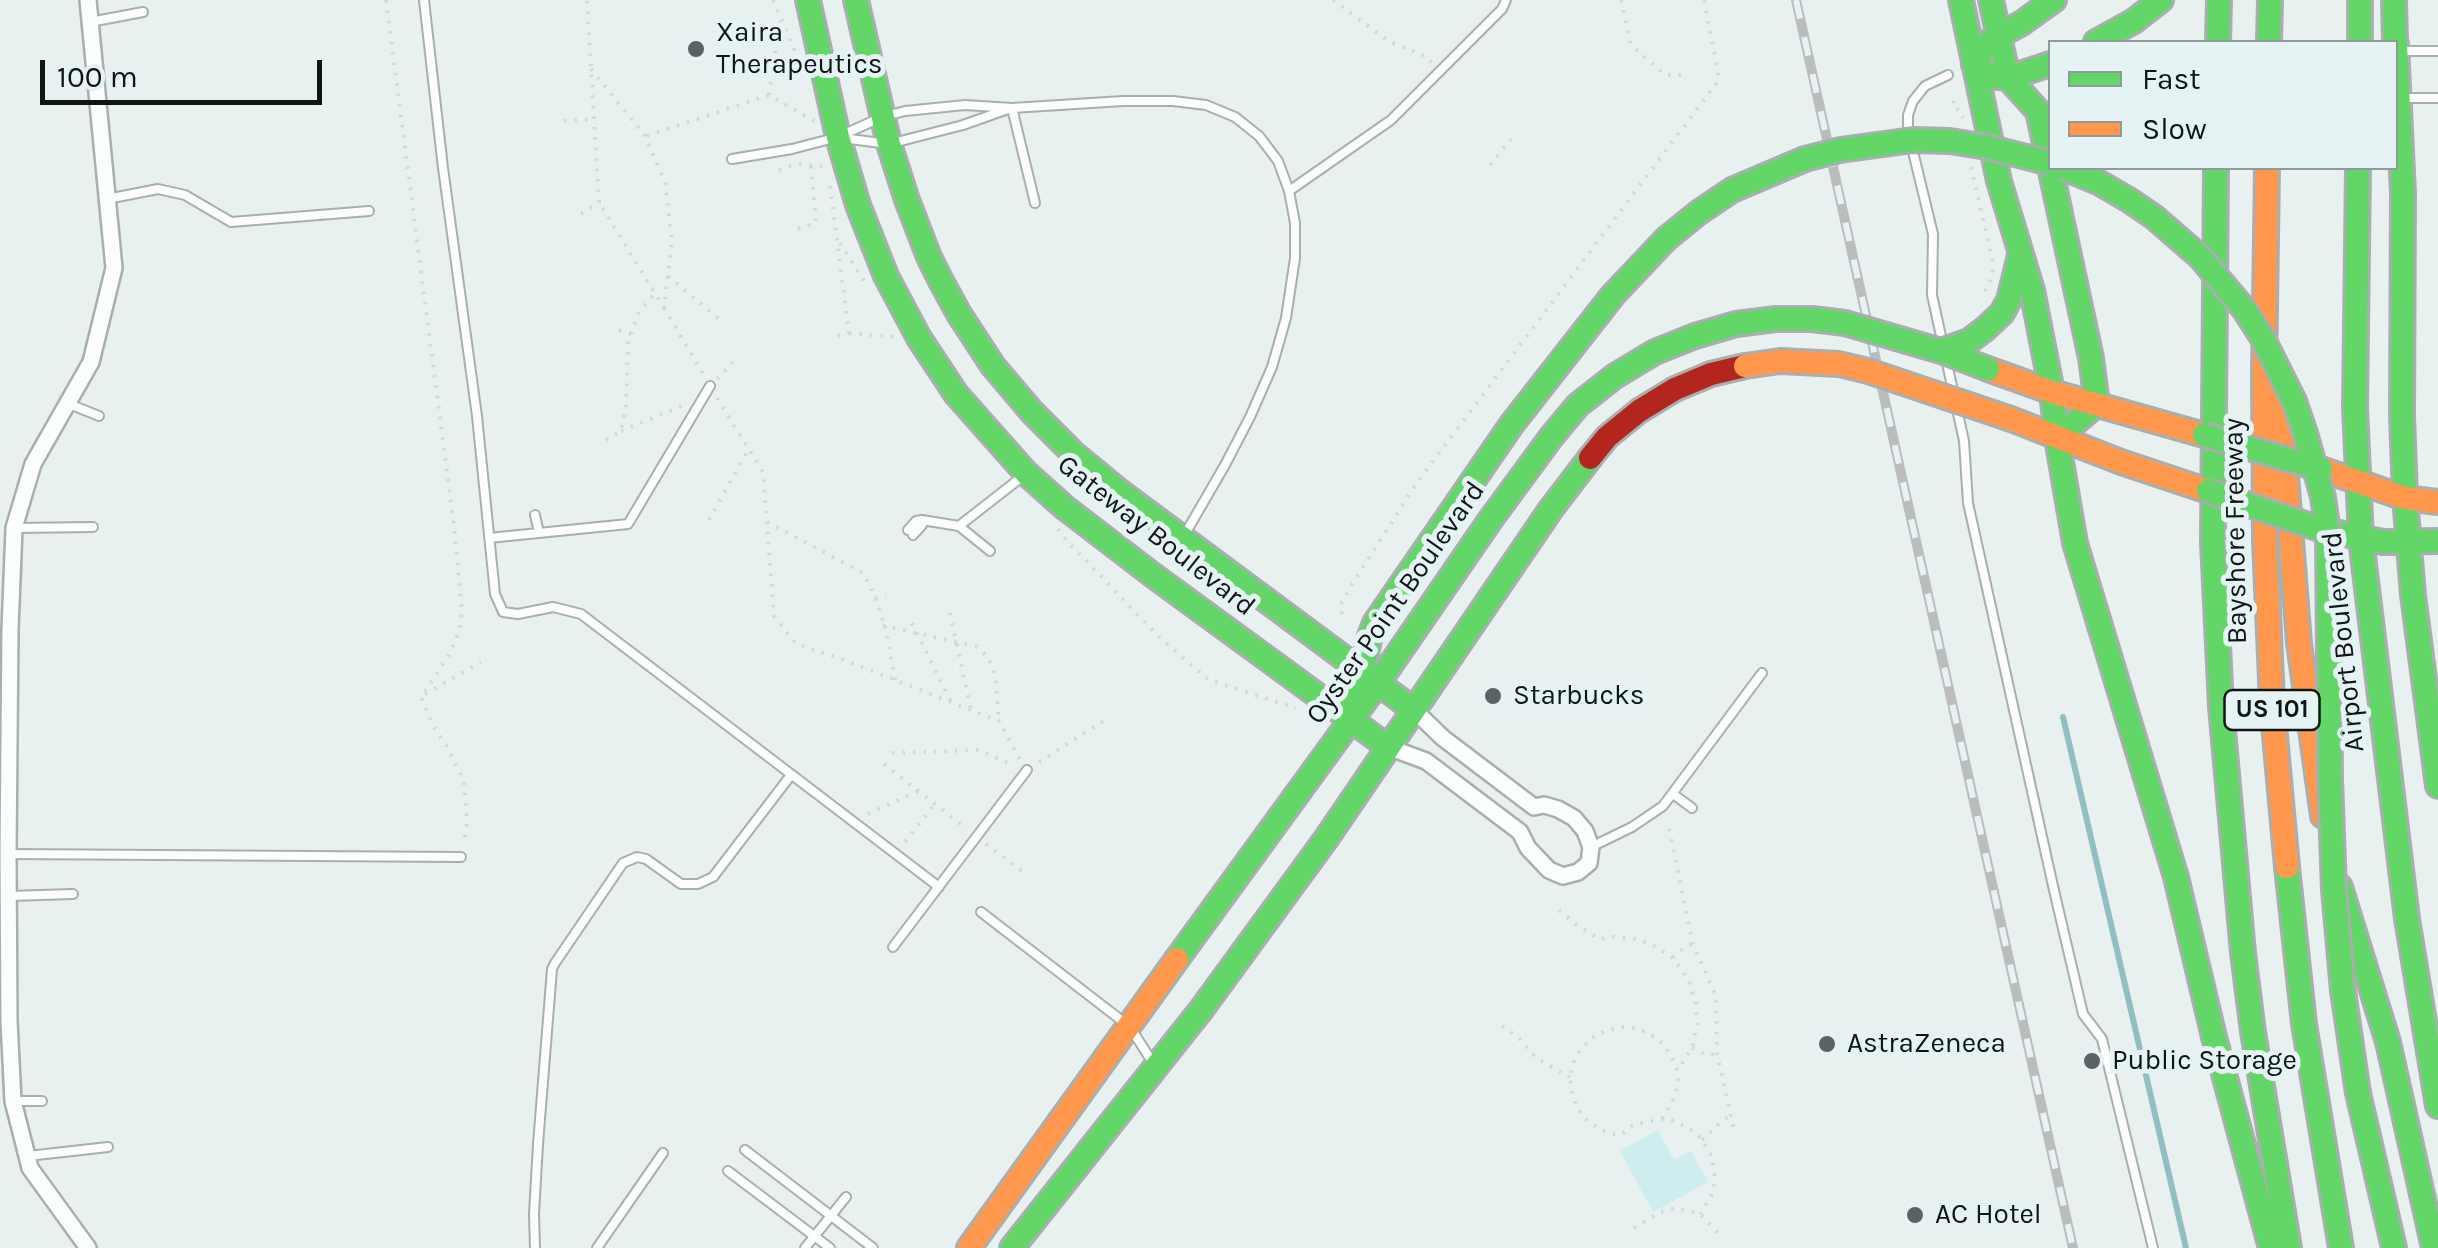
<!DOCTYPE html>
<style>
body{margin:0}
#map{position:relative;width:2438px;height:1248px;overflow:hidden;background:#e8f0f0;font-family:Karla,sans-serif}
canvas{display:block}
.legend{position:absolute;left:2048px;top:40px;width:350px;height:130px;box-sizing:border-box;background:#e5f3f4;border:2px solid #909a9b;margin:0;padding:12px 18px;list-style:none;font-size:30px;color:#101516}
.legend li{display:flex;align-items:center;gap:20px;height:50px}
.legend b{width:50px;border:2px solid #909a9b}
.scale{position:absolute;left:40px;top:60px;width:282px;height:45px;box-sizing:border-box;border:5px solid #101516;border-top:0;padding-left:12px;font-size:30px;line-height:35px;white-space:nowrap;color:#101516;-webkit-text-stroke:8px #e5f3f4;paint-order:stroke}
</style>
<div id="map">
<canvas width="2438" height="1248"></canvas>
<ul class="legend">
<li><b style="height:12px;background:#63d668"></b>Fast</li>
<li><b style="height:12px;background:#ff974d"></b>Slow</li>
</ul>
<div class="scale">100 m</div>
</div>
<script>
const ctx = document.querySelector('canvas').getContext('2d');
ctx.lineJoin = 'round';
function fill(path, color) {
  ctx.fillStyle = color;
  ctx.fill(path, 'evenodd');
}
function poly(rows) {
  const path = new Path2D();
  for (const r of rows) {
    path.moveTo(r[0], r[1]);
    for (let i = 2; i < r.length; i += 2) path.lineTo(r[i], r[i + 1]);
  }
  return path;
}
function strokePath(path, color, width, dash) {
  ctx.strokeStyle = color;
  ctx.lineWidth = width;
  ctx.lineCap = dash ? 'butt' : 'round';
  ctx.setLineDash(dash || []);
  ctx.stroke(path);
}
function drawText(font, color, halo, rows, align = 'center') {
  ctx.font = font + ' Karla,sans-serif';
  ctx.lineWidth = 10;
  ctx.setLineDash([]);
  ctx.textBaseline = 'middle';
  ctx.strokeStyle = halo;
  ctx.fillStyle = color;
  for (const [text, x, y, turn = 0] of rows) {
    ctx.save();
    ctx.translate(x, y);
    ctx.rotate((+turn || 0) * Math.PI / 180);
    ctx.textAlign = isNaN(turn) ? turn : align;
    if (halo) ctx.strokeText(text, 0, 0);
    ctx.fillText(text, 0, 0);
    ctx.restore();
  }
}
const green = poly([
 [1658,1130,1674,1160,1691,1151,1708,1182,1653,1212,1620,1151]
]);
const stream = poly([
 [2063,717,2186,1248]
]);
const path = poly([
 [386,0,454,526,462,611,459,632,449,655,421,697,433,726,448,748,464,781,467,824,464,843],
 [773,0,798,59],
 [1333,0,1390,42,1426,56,1433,64],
 [1621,0,1631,45,1665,75,1682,75],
 [591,69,645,136,665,182,672,241,664,308,599,202],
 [769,95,780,21],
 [1954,101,1952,106,1959,110,1963,118],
 [564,121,594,119],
 [647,136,769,95,814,121],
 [1490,165,1511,139],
 [1971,167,1992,258,1993,273,1984,294,1987,297],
 [779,170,795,164,827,167],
 [830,186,849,333,837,336],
 [581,214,599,202,587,0],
 [798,229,816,223,811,166],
 [840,243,867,286],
 [668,276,720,320],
 [664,308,705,377],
 [619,330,631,334],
 [849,333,895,337],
 [717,379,733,362],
 [717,398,763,472,774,616,796,644,839,658,999,721,1021,761],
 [621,431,682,406],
 [606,440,621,431,626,407,628,342,639,312,655,293],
 [709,520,749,448],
 [767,522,861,572,870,585,885,626],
 [1058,529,1067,541,1160,638,1209,680,1296,708],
 [875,598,886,596],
 [950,613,971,710],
 [1342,614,1340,606,1351,586,1416,484,1718,81,1718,71,1704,0],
 [912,623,951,702],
 [895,680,885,626,977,647,988,657,995,675,999,721],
 [425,694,481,662],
 [892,753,979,750,1013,765],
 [1039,762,1103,721],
 [884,764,967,829],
 [868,814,918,791],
 [1669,829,1693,944,1716,996,1717,1054,1735,1134],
 [905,842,935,804],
 [986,844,1023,872],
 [1559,910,1578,926,1599,939,1613,937,1635,939,1653,945,1673,958,1688,979,1696,1004,1697,1025,1692,1048,1679,1068],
 [1673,958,1684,947,1693,944],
 [1502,1026,1519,1038,1536,1058,1570,1077],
 [1692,1048,1706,1055,1715,1054],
 [1662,1119,1675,1096,1678,1083,1677,1070,1671,1055,1662,1043,1650,1034,1636,1028,1620,1027,1605,1031,1592,1038,1581,1049,1574,1062,1570,1077,1572,1093,1577,1108,1588,1121,1601,1130,1613,1134,1621,1135,1633,1125,1662,1119,1674,1121,1695,1132,1702,1140,1712,1157,1715,1179,1711,1196,1700,1214],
 [1702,1140,1723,1120,1731,1116],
 [1634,1228,1661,1212,1676,1208,1700,1214,1721,1236]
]);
const lane = poly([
 [424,0,443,168,477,416,495,594,503,612,518,614,553,607,581,614,939,887],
 [90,22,143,12],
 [2403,51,2438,51],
 [1948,75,1925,86,1913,101,1908,115,1908,131,1933,234,1932,295,1964,441,1968,503,2053,886,2083,1014,2102,1039,2153,1248],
 [2403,98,2438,98],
 [1012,108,1035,203],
 [842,138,889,144,963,125,1008,109],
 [732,159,792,149,838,137,882,117,905,111,965,105,1012,108,1123,101,1173,101,1206,105,1235,117,1259,136,1278,161,1289,191,1295,223,1295,258,1286,318,1272,367,1250,417,1225,465,1185,534],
 [1289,191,1391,120,1502,9,1506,0],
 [107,199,158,189,185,195,231,222,369,211],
 [69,404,99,416],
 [535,515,539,533],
 [14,528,93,527],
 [908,530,916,521,922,520,959,526],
 [913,535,922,525,922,520],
 [489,538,628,524,710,386],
 [990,551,959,526,1023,476],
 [1673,794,1692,808],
 [1591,847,1632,827,1663,806,1762,673],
 [8,854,461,857],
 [9,896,73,894],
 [981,912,1130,1027,1153,1063],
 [893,947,1027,770],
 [13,1101,42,1101],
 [745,1150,873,1248],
 [28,1156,108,1147],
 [728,1171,830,1248],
 [535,1248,534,1214,538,1144,552,969,555,963,623,863,637,857,646,859,681,884,698,884,713,877,791,775],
 [597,1248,663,1153],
 [805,1248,846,1197]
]);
const street = poly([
 [88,0,114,268,91,362,33,464,14,528,10,629,8,854,9,1021,13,1101,30,1168,88,1248],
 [1388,747,1426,761,1520,832,1528,848,1549,870,1563,876,1578,872,1589,863,1591,847,1585,831,1574,818,1558,809,1544,805,1534,807,1443,738,1414,710]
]);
const fast = poly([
 [808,0,838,137,858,205,886,276,919,338,956,394,1026,473,1064,507,1154,576,1388,747],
 [856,0,889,144,907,200,929,257,941,281,959,314,993,366,1032,412,1073,453,1119,491,1414,710],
 [1961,0,1999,181,2032,290,2052,392,2057,438],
 [1991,0,2008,78,2038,111,2091,358,2097,404],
 [2360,0,2360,42],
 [2394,0,2395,42],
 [2096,42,2134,21,2161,0],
 [2218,42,2219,0],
 [2269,42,2270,0],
 [2396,44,2403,194,2402,415,2405,498,2413,595,2438,786],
 [2050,64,2008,78,1990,76,1974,65,1978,56,1991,40,2022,23,2054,0],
 [2216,168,2213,542,2221,707,2243,953,2253,1032,2289,1248],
 [2358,168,2355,408,2361,539,2407,919,2438,1106],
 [1985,329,2002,313,2009,300,2020,255],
 [2057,438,2097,404],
 [2057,438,2075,543,2176,877,2214,1037,2271,1248],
 [2320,529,2383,542,2438,541],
 [1351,721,1370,636,1375,623,1512,424,1613,295,1666,239],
 [2287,867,2304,1024,2341,1248],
 [2340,887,2388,1042,2434,1248],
 [1177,959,1378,683,1491,519,1552,436,1578,405,1615,376,1655,352,1695,336,1736,324],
 [2358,1093,2394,1248],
 [1012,1248,1201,1010,1326,839,1551,509,1590,458]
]);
const slow = poly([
 [2267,168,2264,374,2265,541,2272,703,2287,867],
 [1988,369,2052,392,2204,435],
 [2280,397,2299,643,2323,816],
 [2011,419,2121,462,2208,491],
 [2321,469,2405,498,2438,502],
 [969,1248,1177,959]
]);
const jam = poly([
 [1590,458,1607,437,1639,411,1675,389,1711,374,1745,366]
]);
const rail = poly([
 [1796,0,2073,1248]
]);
const fastBridge = poly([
 [2064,168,2098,182,2129,200,2154,217,2200,257,2244,309,2262,337,2294,401,2305,433,2323,497,2328,533,2330,779,2334,890,2343,991,2358,1093],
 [1666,239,1698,213,1732,190,1805,159,1840,150,1913,140,1950,141,1987,147,2050,163],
 [1736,324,1776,319,1812,319,1845,323,1941,351,1988,369],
 [1941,351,1969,341,1985,329],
 [2204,435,2321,469],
 [2208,491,2320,529]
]);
const slowBridge = poly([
 [1745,366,1780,361,1839,364,1868,371,2011,419]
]);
const markers = [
 [696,49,10,"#5c6262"],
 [1493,696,10,"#5c6262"],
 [1827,1044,10,"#5c6262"],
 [2092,1061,10,"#5c6262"],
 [1915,1215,10,"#5c6262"]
];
const shields = [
 [2272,710,95]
];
const shieldNames = [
 ["US 101",2272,710]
];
const poiNames = [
 ["Xaira",716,33],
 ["Therapeutics",716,65],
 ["Starbucks",1513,696],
 ["AstraZeneca",1847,1044],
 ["Public Storage",2112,1061],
 ["AC Hotel",1935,1215]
];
const streetNames = [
 ["Bayshore Freeway",2236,531,-91],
 ["Gateway Boulevard",1156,536,38],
 ["Oyster Point Boulevard",1396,603,-55],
 ["Airport Boulevard",2344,642,-96]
];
fill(green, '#ceedef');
strokePath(stream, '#90bec2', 6);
strokePath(lane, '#a9afaf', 12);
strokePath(street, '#a9afaf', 20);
strokePath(fast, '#a9afaf', 28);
strokePath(slow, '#a9afaf', 28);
strokePath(jam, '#a9afaf', 28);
strokePath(path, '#d5d8d8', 4, [2.5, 8]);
strokePath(lane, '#fcfdfd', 8);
strokePath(street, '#fcfdfd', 15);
strokePath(fast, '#63d668', 22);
strokePath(slow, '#ff974d', 22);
strokePath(jam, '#b3261e', 22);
strokePath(rail, '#bbbdbd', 10);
strokePath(rail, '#e5f3f4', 6, [19]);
strokePath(fastBridge, '#a9afaf', 28, []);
strokePath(slowBridge, '#a9afaf', 28, []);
strokePath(fastBridge, '#63d668', 22);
strokePath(slowBridge, '#ff974d', 22);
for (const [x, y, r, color] of markers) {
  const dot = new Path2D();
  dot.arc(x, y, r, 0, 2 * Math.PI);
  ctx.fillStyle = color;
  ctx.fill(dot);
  strokePath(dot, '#e5f3f4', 4);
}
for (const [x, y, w] of shields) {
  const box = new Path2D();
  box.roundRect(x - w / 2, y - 20, w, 40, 8);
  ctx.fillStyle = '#e5f3f4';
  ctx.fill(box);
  strokePath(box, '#101516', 2.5);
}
drawText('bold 25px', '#101516', null, shieldNames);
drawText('28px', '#101516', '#e5f3f4', poiNames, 'left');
drawText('28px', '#101516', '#e5f3f4', streetNames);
</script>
